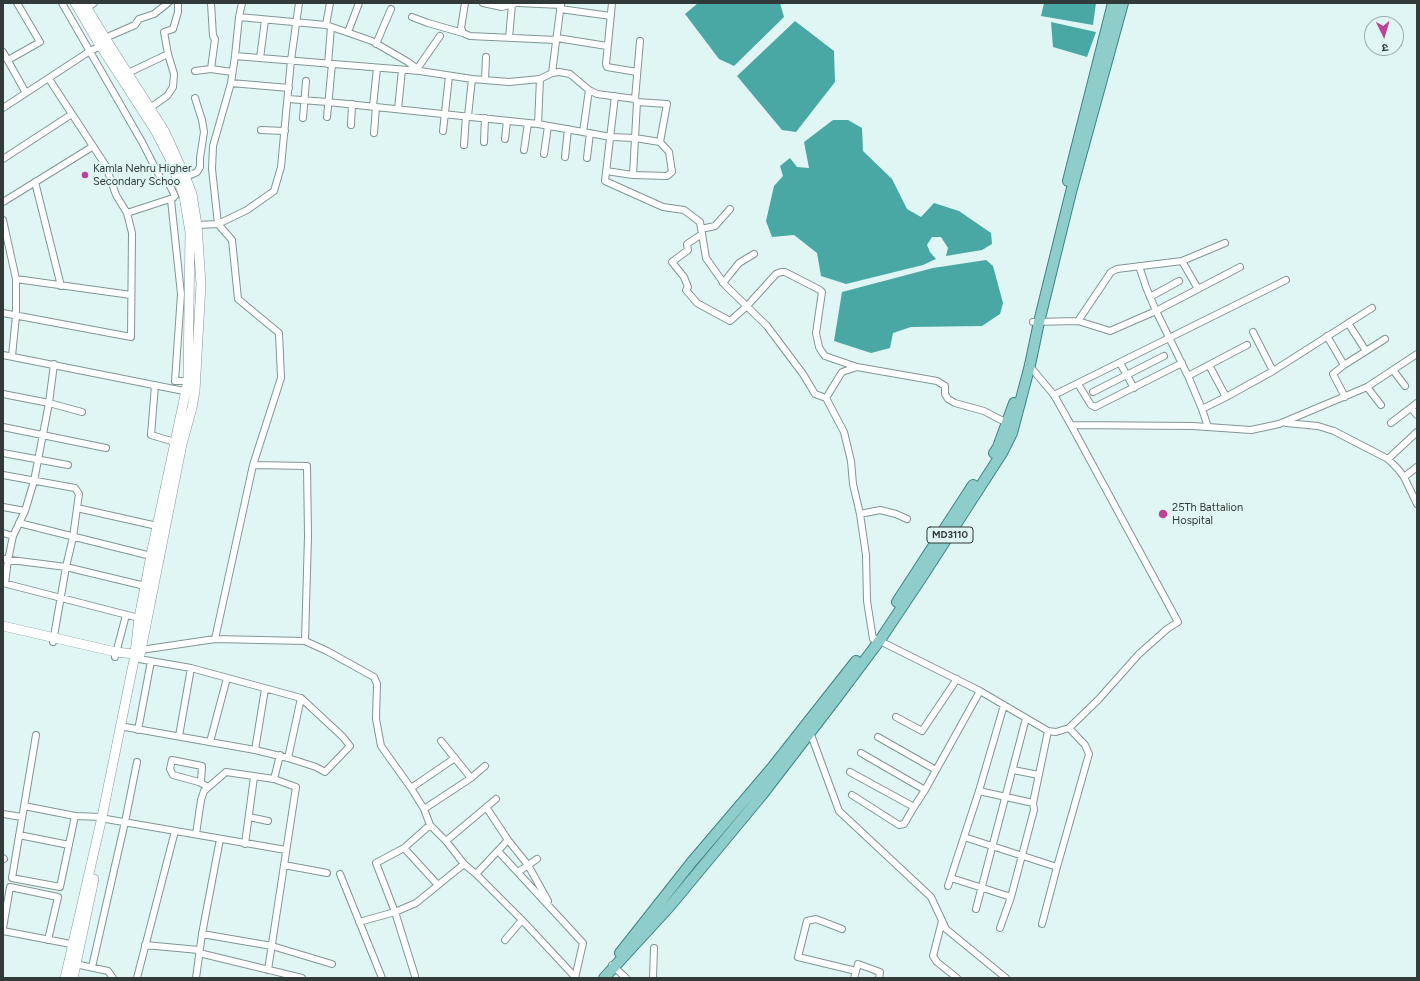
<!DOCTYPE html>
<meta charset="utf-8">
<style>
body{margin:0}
#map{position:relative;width:1420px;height:981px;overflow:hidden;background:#e0f6f5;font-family:Figtree,"Noto Sans Devanagari",sans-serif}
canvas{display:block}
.frame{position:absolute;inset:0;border:4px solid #313a39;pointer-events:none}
.north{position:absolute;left:1364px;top:16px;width:40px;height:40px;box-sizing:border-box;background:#e0f6f5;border:1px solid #9aabaa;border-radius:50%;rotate:175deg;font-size:11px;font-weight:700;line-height:16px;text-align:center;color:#313a39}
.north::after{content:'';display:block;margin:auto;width:14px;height:18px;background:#bc4397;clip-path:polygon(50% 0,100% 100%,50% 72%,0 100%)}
</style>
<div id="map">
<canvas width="1420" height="981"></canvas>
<div class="frame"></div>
<div class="north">उ</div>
</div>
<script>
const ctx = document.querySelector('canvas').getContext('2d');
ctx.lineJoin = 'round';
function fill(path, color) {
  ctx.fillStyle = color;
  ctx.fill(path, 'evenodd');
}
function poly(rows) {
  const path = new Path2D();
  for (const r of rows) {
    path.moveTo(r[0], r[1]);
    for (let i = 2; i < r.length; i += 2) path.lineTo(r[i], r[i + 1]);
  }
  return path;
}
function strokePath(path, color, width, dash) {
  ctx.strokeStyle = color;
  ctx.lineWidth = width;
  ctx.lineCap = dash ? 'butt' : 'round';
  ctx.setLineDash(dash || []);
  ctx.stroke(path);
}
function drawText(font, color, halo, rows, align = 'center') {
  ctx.font = font + ' Figtree,sans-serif';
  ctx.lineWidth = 4;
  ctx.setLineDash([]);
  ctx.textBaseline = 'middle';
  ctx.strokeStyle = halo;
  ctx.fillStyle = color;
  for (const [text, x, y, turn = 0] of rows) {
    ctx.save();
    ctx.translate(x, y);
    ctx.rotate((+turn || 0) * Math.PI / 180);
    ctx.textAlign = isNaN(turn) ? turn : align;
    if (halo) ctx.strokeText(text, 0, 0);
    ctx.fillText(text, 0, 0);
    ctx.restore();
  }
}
const water = poly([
 [698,3,780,3,784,17,734,66,719,59,685,14],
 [1044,3,1096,3,1093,25,1041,16],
 [795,21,834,51,835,82,796,132,782,130,737,76],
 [1051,22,1096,32,1087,57,1053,47],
 [833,120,848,120,862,128,863,151,892,179,907,209,921,217,934,203,959,211,991,233,992,244,982,250,946,256,948,248,941,237,932,237,927,245,930,252,936,259,923,265,846,284,821,276,817,253,794,235,772,237,766,221,774,186,783,176,780,166,790,158,797,167,809,168,804,142],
 [986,260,993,266,1003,303,1000,314,982,326,911,327,893,333,890,348,871,353,834,341,842,292,933,268]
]);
const street = poly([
 [62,3,142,142,162,181,169,184,175,196],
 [465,3,461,28,463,33,470,36,556,40],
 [483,3,502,7,516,3],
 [518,3,561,5],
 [612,3,606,64,607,67,637,72],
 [87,8,94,3],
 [560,9,611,16],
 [239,17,326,25,372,41,408,62,420,71],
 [412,17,428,23,463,33],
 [326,25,330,3],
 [348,32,359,3],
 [105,38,135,25,139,19,154,14,168,3],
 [509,38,512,4],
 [557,38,607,46],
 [376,44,391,9],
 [3,52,26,93],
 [235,56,420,71,472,79,509,82,540,79,552,73,559,72,570,74,589,90,597,94,635,99,637,102,667,104,660,142],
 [260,58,265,20],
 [8,60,40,42,17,3],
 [328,64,331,27],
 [211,69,215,39,213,36,211,3],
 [417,69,440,36],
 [195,71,211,69,232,72],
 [128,73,168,54],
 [552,73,561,3],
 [485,80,486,57],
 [231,83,289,88],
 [615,96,605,181,663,207,684,210,700,222,706,258,725,285,767,326,803,374,815,394,826,398,844,432,851,461,853,484,860,514,866,555,867,601,873,639],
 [288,99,328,102,538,124,611,137,635,138,660,142,669,152,672,172,667,176,633,175,606,171],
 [635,99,640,41],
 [373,106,377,68],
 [3,108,90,51,103,45],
 [150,108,167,96,173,87,174,74,168,54,164,32,173,29,178,12,178,3],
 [398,109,402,70],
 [468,116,472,79],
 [327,117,332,64],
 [303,118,306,81],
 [538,124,540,79],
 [351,125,352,104],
 [261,130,285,131],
 [443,131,449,76],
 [583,132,589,90],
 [374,133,376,107],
 [505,139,507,121],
 [484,142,485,118],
 [464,145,466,116],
 [524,150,528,123],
 [544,154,548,126],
 [565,157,568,129],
 [587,158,590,133],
 [3,159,72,114],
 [633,175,637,102],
 [186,177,197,172,200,167,200,158,204,132,202,120,195,98],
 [35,182,61,286],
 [171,200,181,294,175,381,190,381],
 [3,202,92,147],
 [127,213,173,198],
 [3,220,16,279,16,316,12,356],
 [197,225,218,224,247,210,274,191,281,167,291,60,299,3],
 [701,229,715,226,730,209],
 [702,234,687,244,688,250,672,262,684,277,688,287,686,290,697,303,730,321,747,306,776,274,781,272,785,272,820,290,822,292,816,333,819,347,822,352,825,356,857,367],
 [1182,261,1198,289],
 [1139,266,1146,287,1156,311,1188,376,1202,409,1208,427],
 [16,279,131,295],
 [723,283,739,263,754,254],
 [1150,297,1179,281],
 [3,313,131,337,132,233,127,213,116,195,106,166,49,79],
 [1078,321,1111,272,1117,269,1182,261,1225,243],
 [1033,322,1078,321,1110,331,1156,311,1240,267],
 [1348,323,1366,351],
 [1327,336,1344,365],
 [3,355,189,392],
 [1120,363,1134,388],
 [1209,365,1226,397],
 [1393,370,1405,386],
 [1273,371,1372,308],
 [1188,376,1247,345],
 [1078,384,1091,405,1095,407,1182,363],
 [155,385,151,435,178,443],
 [1367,387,1381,405],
 [1093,392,1164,356],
 [3,394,49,403,82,412],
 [1054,395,1286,280],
 [1345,397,1333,374,1344,365,1385,339],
 [826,398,842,372,857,367,937,381,945,386,945,394,948,399,955,403,984,411,1007,423],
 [1411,408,1417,415],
 [1202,409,1226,397,1273,371,1253,332],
 [1286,423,1318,426,1334,431,1388,459,1398,469,1404,477,1417,504],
 [1391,423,1417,403],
 [1071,425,1193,426,1251,430,1279,424,1367,387,1417,354],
 [3,427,106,448],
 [3,453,68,465],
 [1388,459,1417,432],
 [253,465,307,466,308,536,305,641],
 [3,475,75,488,79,494,73,537,66,567,53,642],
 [1404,477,1417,467],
 [3,507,25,511],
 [77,508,157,526],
 [860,514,880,510,896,514,907,519],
 [19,523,151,556],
 [3,533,13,536],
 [3,559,66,567,145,586],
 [3,583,139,618],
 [5,583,8,560,13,536,25,511,34,481,49,403,54,364],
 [874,638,980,691,1048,731,1056,732,1069,728,1098,700,1139,654,1167,629,1178,622,1071,425,1054,395,1028,364],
 [215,639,253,465,281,378,279,333,238,299,232,240,218,224,212,169,213,146,231,83,235,56,239,17,242,3],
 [141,650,215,639,305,641,327,651,374,677,377,684,376,719,381,746,411,788],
 [115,657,126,615],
 [896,717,922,731,957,679],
 [125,727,255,750,288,758,316,767,325,772,350,746,343,737,301,698,191,668,139,659],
 [138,730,151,661],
 [810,732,839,811,931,897,946,929,1006,978],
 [36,735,12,878,60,887,75,816],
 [179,736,191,668],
 [878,737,936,770],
 [441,741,471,778],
 [210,742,227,678],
 [255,750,265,689],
 [861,753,925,790,980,691],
 [288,758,301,698],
 [455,758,411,788,424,809,430,825,446,841,464,864,476,874,522,920,576,978],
 [1013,770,1039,775],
 [850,772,914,807,925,790],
 [274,779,280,755],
 [201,782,202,766,172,760,170,769,173,775,199,782,208,787],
 [979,791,1033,803],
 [852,795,899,825,904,824,914,807],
 [24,806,75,816,102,817,103,818],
 [486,807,508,840,528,865,548,901],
 [424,809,471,778,485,766],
 [3,814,22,817],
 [249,817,268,821],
 [106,819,286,850],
 [196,834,201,800,204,791,226,772,274,779,296,787,268,970],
 [19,835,69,845],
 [964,837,1057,867],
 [446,841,496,799],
 [245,844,254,777],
 [404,848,438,885],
 [498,851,583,943,575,978],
 [3,858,4,859],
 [284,865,327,873],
 [518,872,537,859],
 [340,874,382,978],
 [476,874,508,840],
 [951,878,1011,897],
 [948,886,979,791,1004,705],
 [976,909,1026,718],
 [942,921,933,956,937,962,957,978],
 [359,922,395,912,416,903,464,864],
 [1042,924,1057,867,1089,754,1085,745,1069,728],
 [3,928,10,887,58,897,48,940],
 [1000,928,1011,897,1034,810,1033,803,1048,731],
 [842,929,816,919,807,921,798,957,856,971],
 [3,931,76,945],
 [202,934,272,946,332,964],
 [505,940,522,920],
 [145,945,199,950],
 [199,953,302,978],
 [75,964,108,971,113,978],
 [612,965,626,978],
 [92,967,125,822,137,762],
 [415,976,395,912,376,863,404,848,430,825],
 [137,978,175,831],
 [196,978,202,934,220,839],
 [653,978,654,948],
 [854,978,858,964,880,972,879,978]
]);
const secondary = poly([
 [75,3,98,42,155,130,170,159,184,196,190,232,188,381,152,550,139,618,135,654],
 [84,3,107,41,165,132,187,181,192,194,197,225,201,284,195,391,192,408,182,444,140,655],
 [3,626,116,652,134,654,138,654,140,655],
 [65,978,102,817,134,660],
 [73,978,94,879]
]);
const primary = poly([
 [1068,181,1113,3],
 [994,453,998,447,1014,403],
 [897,602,973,485],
 [620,953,691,863,771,769,856,661],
 [604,978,670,906,762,795,835,700,880,640,924,574,1002,453,1012,433,1030,365,1039,322,1071,192,1123,3]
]);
const markers = [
 [85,175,4,"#bc4397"],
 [1163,514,5,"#bc4397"]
];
const shields = [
 [950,535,46]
];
const shieldNames = [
 ["MD3110",950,535]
];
const poiNames = [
 ["Kamla Nehru Higher",93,169],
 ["Secondary Schoo",93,182],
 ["25Th Battalion",1172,508],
 ["Hospital",1172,521]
];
fill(water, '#4aa8a4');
strokePath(street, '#819694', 8);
strokePath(secondary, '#819694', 10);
strokePath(primary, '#3e8481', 12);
strokePath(street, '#fff', 6);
strokePath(secondary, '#fff', 9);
strokePath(primary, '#8fcdcb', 10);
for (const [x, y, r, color] of markers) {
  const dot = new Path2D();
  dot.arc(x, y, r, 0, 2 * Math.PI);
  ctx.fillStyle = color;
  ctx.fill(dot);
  strokePath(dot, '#e0f6f5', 1.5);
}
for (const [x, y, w] of shields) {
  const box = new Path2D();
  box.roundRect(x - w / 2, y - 8, w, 16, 3);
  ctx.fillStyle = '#e0f6f5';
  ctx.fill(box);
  strokePath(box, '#313a39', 1);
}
drawText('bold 10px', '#313a39', null, shieldNames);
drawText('11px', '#313a39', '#e0f6f5', poiNames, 'left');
</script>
